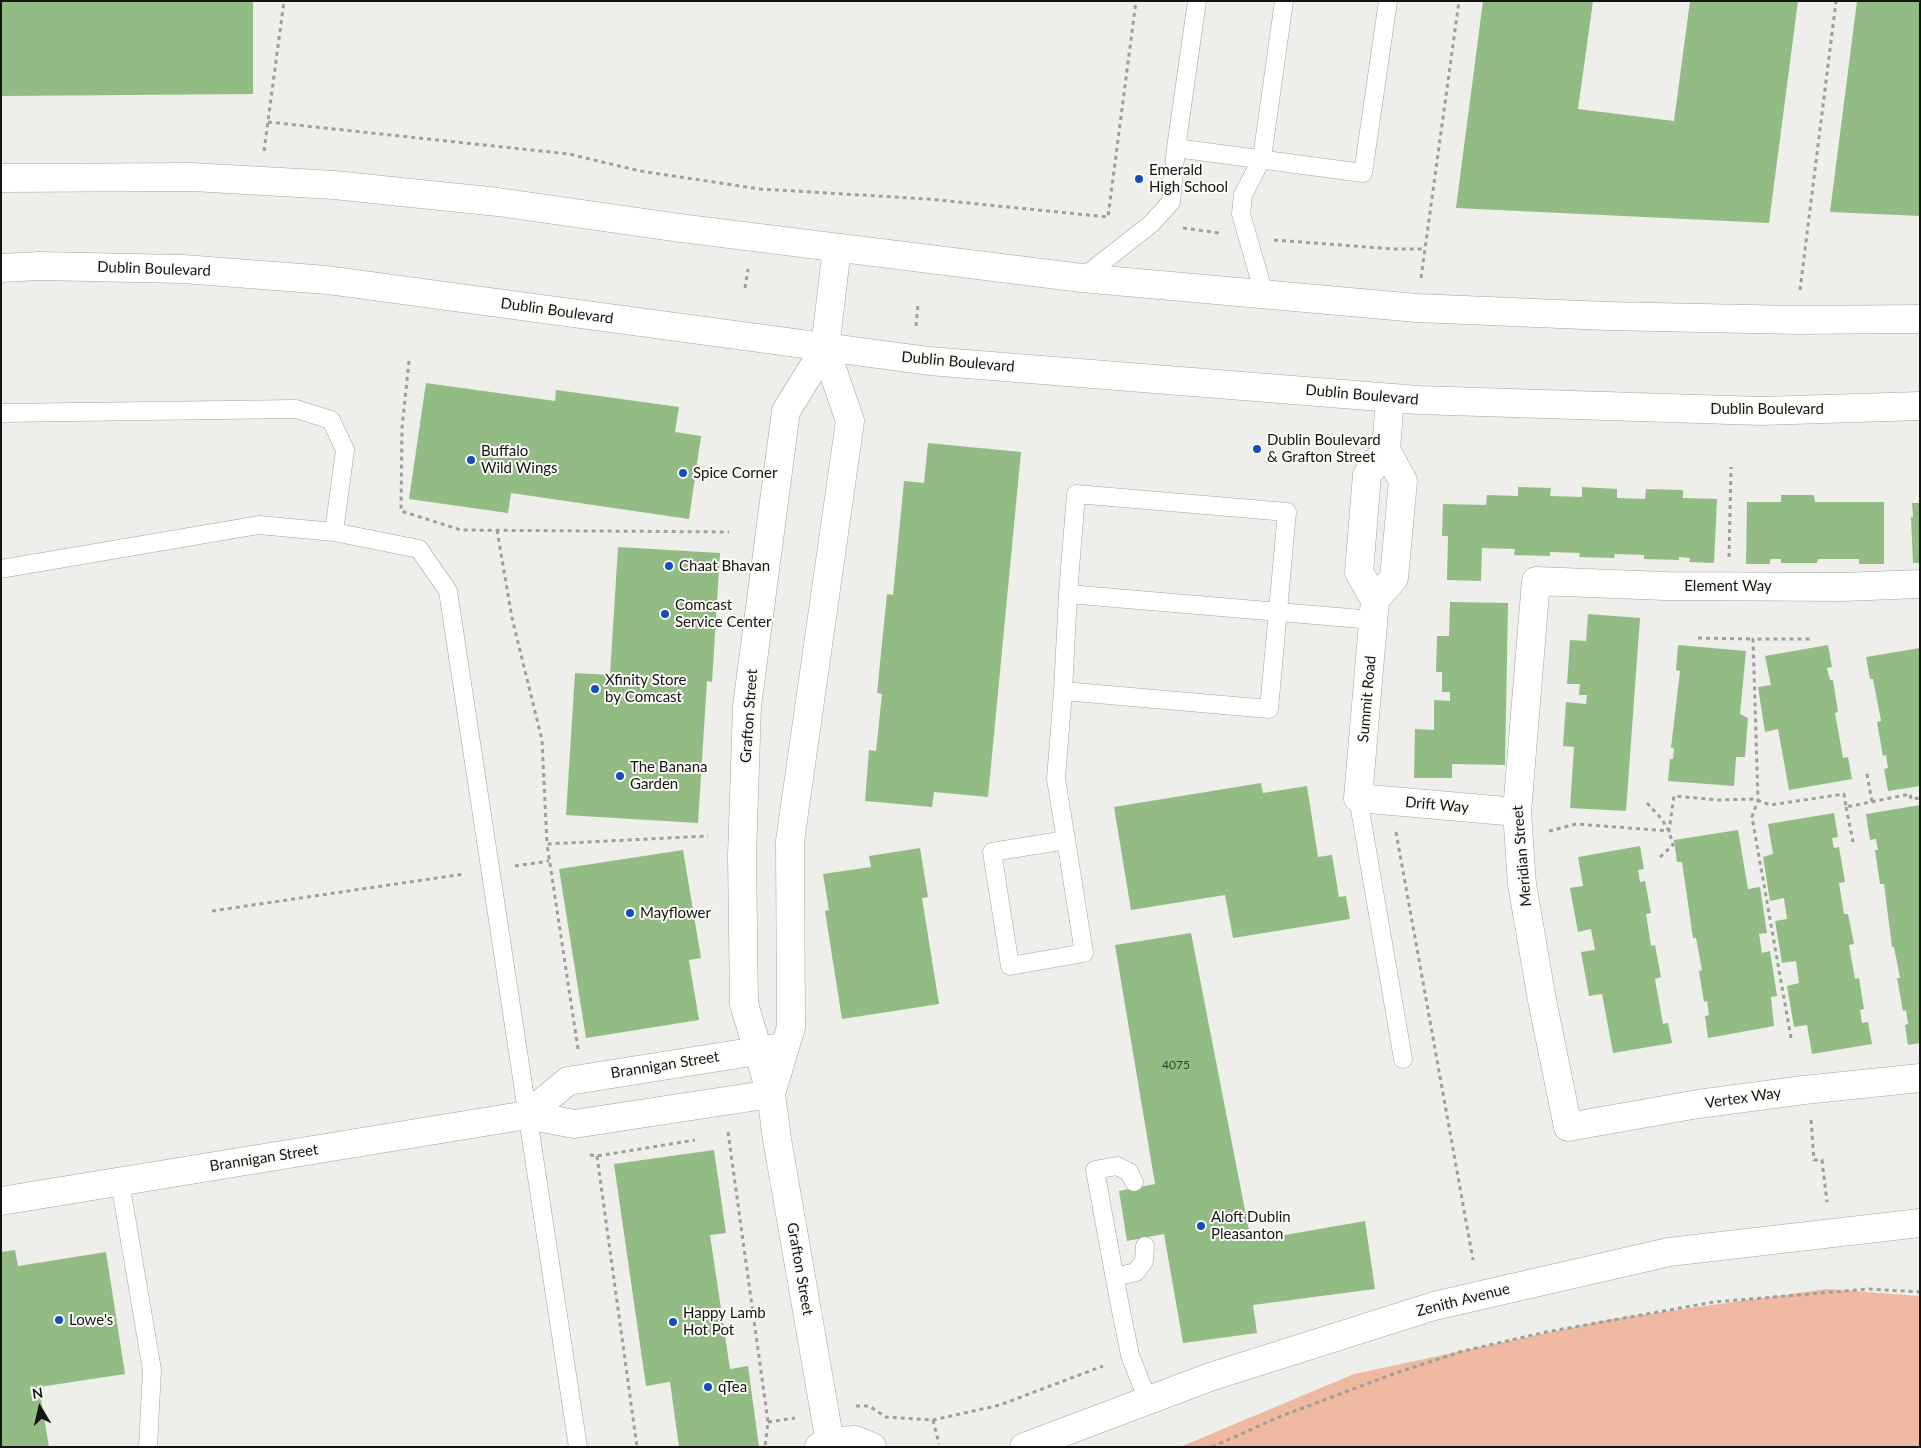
<!DOCTYPE html>
<style>
body{margin:0}
#map{position:relative;width:1921px;height:1448px;overflow:hidden;background:#eeeeea;font-family:Lato,sans-serif}
canvas{display:block}
.frame{position:absolute;inset:0;border:2px solid #141412;pointer-events:none}
.north{position:absolute;left:15px;top:1383px;width:50px;height:50px;-webkit-text-stroke:4px #fbfcf7;paint-order:stroke;rotate:351deg;font-size:14px;font-weight:700;line-height:20px;text-align:center;color:#141412}
.north::after{content:'';display:block;margin:auto;width:18px;height:22px;background:#141412;clip-path:polygon(50% 0,100% 100%,50% 72%,0 100%)}
</style>
<div id="map">
<canvas width="1921" height="1448"></canvas>
<div class="frame"></div>
<div class="north">N</div>
</div>
<script>
const ctx = document.querySelector('canvas').getContext('2d');
ctx.lineJoin = 'round';
function fill(path, color) {
  ctx.fillStyle = color;
  ctx.fill(path, 'evenodd');
}
function poly(rows) {
  const path = new Path2D();
  for (const r of rows) {
    path.moveTo(r[0], r[1]);
    for (let i = 2; i < r.length; i += 2) path.lineTo(r[i], r[i + 1]);
  }
  return path;
}
function strokePath(path, color, width, dash) {
  ctx.strokeStyle = color;
  ctx.lineWidth = width;
  ctx.lineCap = dash ? 'butt' : 'round';
  ctx.setLineDash(dash || []);
  ctx.stroke(path);
}
function drawText(font, color, halo, rows, align = 'center') {
  ctx.font = font + ' Lato,sans-serif';
  ctx.lineWidth = 4;
  ctx.setLineDash([]);
  ctx.textBaseline = 'middle';
  ctx.strokeStyle = halo;
  ctx.fillStyle = color;
  for (const [text, x, y, turn = 0] of rows) {
    ctx.save();
    ctx.translate(x, y);
    ctx.rotate((+turn || 0) * Math.PI / 180);
    ctx.textAlign = isNaN(turn) ? turn : align;
    if (halo) ctx.strokeText(text, 0, 0);
    ctx.fillText(text, 0, 0);
    ctx.restore();
  }
}
const green = poly([
 [1827,1289,1920,1296,1920,1447,1180,1447,1354,1374,1612,1319]
]);
const building = poly([
 [1,1,253,1,253,94,1,96],
 [1483,1,1593,1,1578,109,1674,121,1690,1,1798,1,1769,223,1456,208],
 [1857,1,1920,1,1920,216,1830,212],
 [426,383,555,401,556,390,679,407,675,432,701,436,689,519,511,493,508,513,409,499],
 [928,443,1021,452,988,797,934,792,932,807,865,801,869,750,876,751,882,694,877,693,887,594,893,595,904,481,924,483],
 [1518,487,1551,488,1550,496,1582,497,1582,487,1617,489,1617,498,1645,499,1646,489,1683,490,1683,498,1717,499,1714,563,1689,562,1690,558,1679,557,1679,560,1644,559,1644,555,1615,554,1614,558,1579,557,1580,553,1550,552,1550,556,1514,555,1515,549,1482,548,1481,581,1447,580,1448,536,1442,536,1443,504,1486,505,1487,495,1518,496],
 [1781,495,1814,495,1815,502,1884,502,1884,564,1859,564,1859,559,1818,559,1817,563,1781,563,1781,559,1770,559,1770,564,1746,564,1747,502,1781,502],
 [1912,503,1920,503,1920,563,1913,563,1911,517,1913,517],
 [618,547,720,553,712,682,707,681,698,823,566,815,575,673,610,675],
 [1450,602,1508,603,1505,765,1452,764,1452,778,1414,778,1415,729,1434,730,1434,700,1450,701,1450,692,1442,692,1442,672,1436,672,1437,636,1449,636],
 [1588,614,1640,618,1626,811,1570,808,1574,747,1563,746,1566,702,1586,704,1587,695,1579,695,1580,684,1567,684,1570,640,1586,641],
 [1678,645,1746,651,1740,714,1748,718,1745,757,1736,757,1734,786,1668,781,1670,759,1673,759,1674,748,1671,748,1680,671,1676,670],
 [1828,645,1832,667,1827,668,1830,680,1833,680,1838,712,1835,713,1843,758,1848,757,1852,779,1789,790,1778,729,1765,732,1758,687,1771,685,1765,656],
 [1920,648,1920,786,1888,791,1884,769,1888,768,1886,755,1883,756,1877,722,1881,721,1873,679,1870,679,1866,657],
 [1261,783,1263,793,1307,786,1318,857,1332,855,1339,897,1346,896,1350,919,1233,938,1225,895,1131,910,1114,807],
 [1920,805,1920,1043,1908,1045,1905,1025,1908,1024,1906,1010,1903,1011,1897,978,1900,978,1894,947,1892,947,1884,884,1880,884,1875,850,1878,850,1876,839,1870,840,1866,814],
 [1834,813,1838,837,1832,838,1834,848,1839,847,1845,882,1839,883,1844,914,1848,914,1854,944,1849,945,1855,979,1859,978,1864,1009,1860,1010,1862,1023,1868,1022,1872,1044,1812,1054,1807,1025,1794,1027,1787,986,1799,983,1796,961,1782,963,1775,921,1787,919,1784,898,1770,901,1763,857,1773,854,1768,824],
 [1738,830,1748,889,1760,887,1767,933,1759,934,1762,953,1770,951,1777,996,1771,997,1774,1026,1708,1038,1705,1016,1709,1015,1707,1001,1704,1002,1699,971,1702,970,1696,938,1693,938,1682,862,1677,862,1674,840],
 [1640,846,1644,869,1638,870,1640,882,1645,881,1651,913,1646,914,1651,946,1655,945,1661,977,1655,979,1663,1024,1668,1023,1672,1043,1613,1053,1602,994,1589,996,1581,952,1595,950,1591,929,1578,932,1570,888,1583,886,1578,857],
 [920,848,928,897,922,898,939,1004,842,1019,825,911,829,910,823,874,871,867,869,856],
 [683,850,701,958,689,960,699,1020,586,1038,559,869],
 [1191,933,1251,1241,1365,1221,1375,1289,1253,1305,1257,1333,1183,1343,1164,1234,1127,1241,1119,1191,1155,1184,1115,945],
 [714,1150,726,1233,710,1235,730,1369,748,1366,759,1447,679,1447,670,1382,646,1386,614,1164],
 [15,1250,18,1266,106,1252,125,1374,39,1387,49,1447,1,1447,1,1252]
]);
const path = poly([
 [268,122,569,154,640,171,760,189,928,199,1108,217,1136,1],
 [264,151,284,1],
 [1183,228,1219,233],
 [1274,240,1394,249,1425,249],
 [1421,278,1459,1],
 [745,288,748,269],
 [1800,290,1836,1],
 [916,326,918,305],
 [409,361,402,428,401,511,461,530,729,532],
 [497,530,512,618,542,740,547,844],
 [1729,557,1731,467],
 [1698,638,1753,639],
 [1867,774,1872,802],
 [1647,803,1661,818,1669,831,1673,845,1658,859],
 [1846,807,1853,842],
 [1549,831,1576,824,1669,831,1674,796,1718,800,1754,799,1770,805,1844,794,1846,807,1910,794,1911,799,1920,798],
 [1396,832,1473,1260],
 [515,866,549,861],
 [212,911,464,874],
 [1791,1038,1752,817,1758,800,1753,639,1813,639],
 [578,1049,547,844,708,836],
 [1811,1120,1814,1160,1822,1160,1827,1202],
 [728,1132,768,1422,765,1447],
 [590,1155,597,1156,695,1140],
 [597,1156,637,1447],
 [856,1406,869,1406,886,1417,933,1420,1000,1405,1103,1366],
 [933,1420,939,1444],
 [768,1422,795,1418],
 [1212,1447,1279,1417,1393,1374,1463,1351,1546,1332,1714,1302,1869,1289,1920,1292]
]);
const lane = poly([
 [1176,148,1363,173,1388,1],
 [1082,278,1151,224,1171,202,1176,148,1197,1],
 [1264,294,1241,214,1243,195,1262,158,1284,1],
 [1,413,296,409,331,420,345,450,334,532],
 [1,569,259,525,334,532,419,549,448,591,578,1447],
 [1068,594,1373,620],
 [1063,691,1269,709,1287,512,1076,494,1068,594,1063,691,1056,779,1066,840,1084,953,1010,966,992,852,1066,840],
 [1358,798,1403,1059],
 [120,1182,152,1370,148,1447],
 [1134,1182,1129,1172,1117,1166,1095,1170,1119,1301,1130,1355,1148,1401],
 [1115,1277,1136,1272,1144,1261,1145,1246]
]);
const street = poly([
 [1386,450,1403,481,1394,578,1375,600,1359,572,1367,475,1386,450,1390,398],
 [1920,584,1843,587,1666,586,1536,581,1517,812,1522,884,1542,1000,1568,1127,1698,1104,1804,1090,1920,1078],
 [1375,600,1358,798,1517,812],
 [771,1094,791,1027,790,841,850,421,825,348],
 [527,1115,568,1081,776,1048],
 [1,1201,527,1115,574,1124,771,1094],
 [830,1443,777,1139,771,1094,744,1004,742,856,747,706,786,411,825,348,837,248],
 [819,1447,836,1441,855,1440,872,1447],
 [1024,1447,1210,1377,1434,1306,1669,1252,1920,1223]
]);
const secondary = poly([
 [1,178,192,177,334,185,498,202,680,228,1082,278,1417,308,1607,316,1796,320,1920,319],
 [1,268,39,266,183,269,327,280,929,361,1418,400,1761,411,1920,406]
]);
const markers = [
 [1139,179,5,"#134fba"],
 [1257,449,5,"#134fba"],
 [471,460,5,"#134fba"],
 [683,473,5,"#134fba"],
 [669,566,5,"#134fba"],
 [665,614,5,"#134fba"],
 [595,689,5,"#134fba"],
 [620,776,5,"#134fba"],
 [630,913,5,"#134fba"],
 [1201,1226,5,"#134fba"],
 [59,1320,5,"#134fba"],
 [673,1322,5,"#134fba"],
 [708,1387,5,"#134fba"]
];
const numberNames = [
 ["4075",1176,1065]
];
const poiNames = [
 ["Emerald",1149,170],
 ["High School",1149,187],
 ["Dublin Boulevard",1267,440],
 ["& Grafton Street",1267,457],
 ["Buffalo",481,451],
 ["Wild Wings",481,468],
 ["Spice Corner",693,473],
 ["Chaat Bhavan",679,566],
 ["Comcast",675,605],
 ["Service Center",675,622],
 ["Xfinity Store",605,680],
 ["by Comcast",605,697],
 ["The Banana",630,767],
 ["Garden",630,784],
 ["Mayflower",640,913],
 ["Aloft Dublin",1211,1217],
 ["Pleasanton",1211,1234],
 ["Happy Lamb",683,1313],
 ["Hot Pot",683,1330],
 ["Lowe's",69,1320],
 ["qTea",718,1387]
];
const streetNames = [
 ["Dublin Boulevard",154,269,2],
 ["Dublin Boulevard",557,311,8],
 ["Dublin Boulevard",958,362,5],
 ["Dublin Boulevard",1362,395,5],
 ["Dublin Boulevard",1767,409],
 ["Element Way",1728,586],
 ["Summit Road",1367,699,-85],
 ["Grafton Street",749,716,-86],
 ["Drift Way",1437,805,5],
 ["Meridian Street",1522,856,-95],
 ["Brannigan Street",665,1065,-9],
 ["Vertex Way",1743,1098,-8],
 ["Brannigan Street",264,1158,-9],
 ["Grafton Street",800,1269,80],
 ["Zenith Avenue",1463,1300,-14]
];
fill(green, '#eeb9a0');
fill(building, '#92bc84');
strokePath(lane, '#a3a3a0', 19);
strokePath(street, '#a3a3a0', 29);
strokePath(secondary, '#a3a3a0', 29);
strokePath(path, '#9e9e9a', 3, [4, 4]);
strokePath(lane, '#fff', 18);
strokePath(street, '#fff', 28);
strokePath(secondary, '#fff', 28);
for (const [x, y, r, color] of markers) {
  const dot = new Path2D();
  dot.arc(x, y, r, 0, 2 * Math.PI);
  ctx.fillStyle = color;
  ctx.fill(dot);
  strokePath(dot, '#fbfcf7', 2);
}
drawText('12px', '#343e2e', null, numberNames);
drawText('15px', '#141412', '#fbfcf7', poiNames, 'left');
drawText('15px', '#141412', '#fbfcf7', streetNames);
</script>
